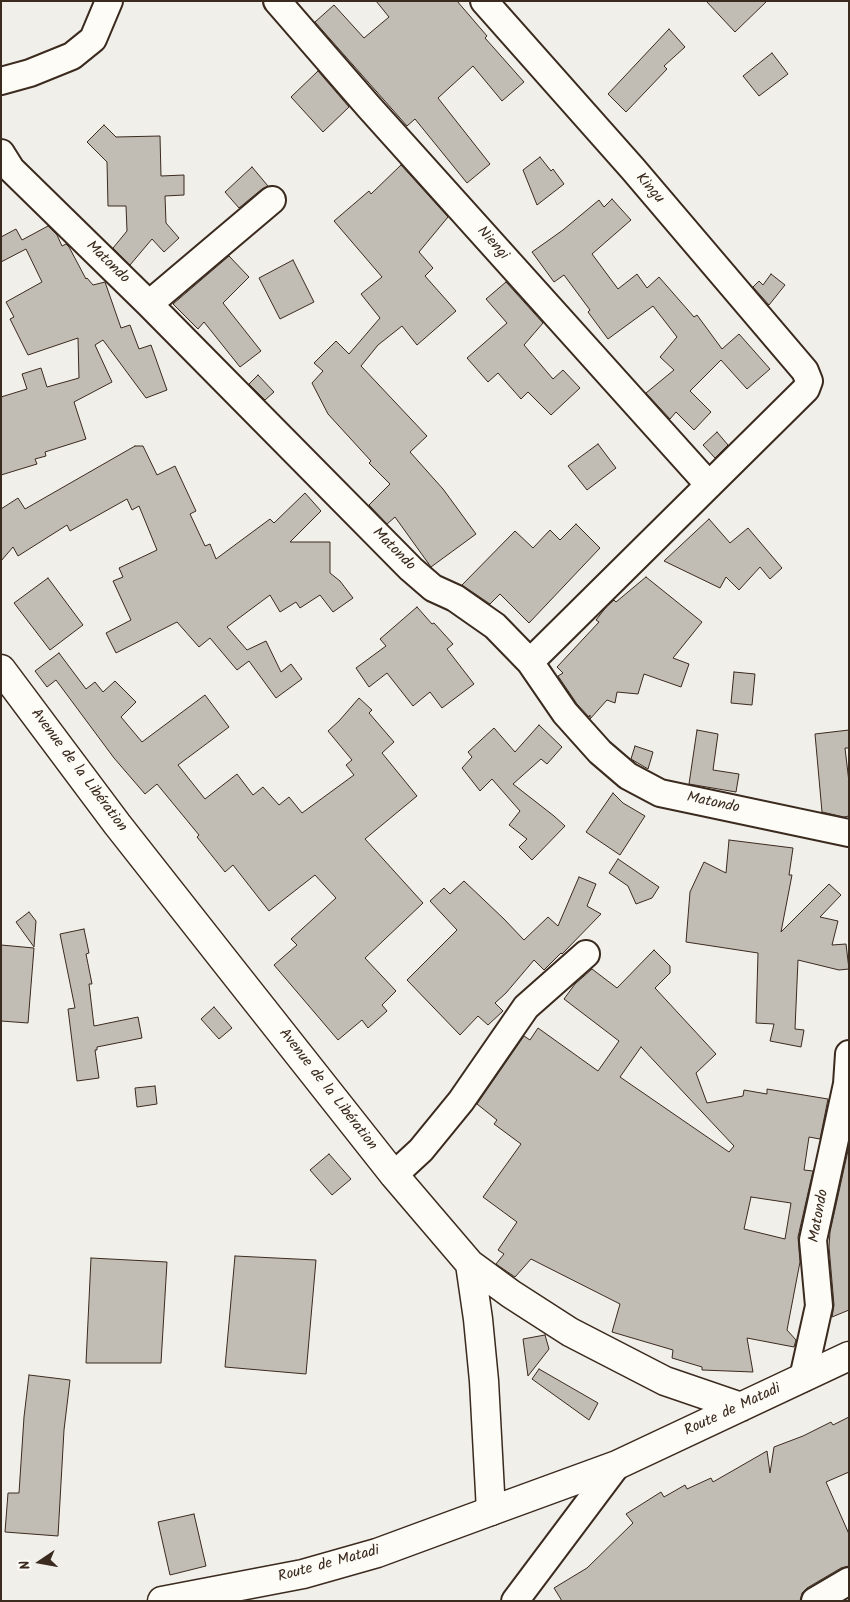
<!DOCTYPE html>
<meta charset="utf-8">
<style>
body{margin:0}
#map{position:relative;width:850px;height:1602px;overflow:hidden;background:#f1efea;font-family:Kalam,sans-serif}
canvas{display:block}
.frame{position:absolute;inset:0;border:2px solid #3b2a1e;pointer-events:none}
.north{position:absolute;left:15px;top:1537px;width:50px;height:50px;-webkit-text-stroke:4px #fdfcf7;paint-order:stroke;rotate:258deg;font-size:14px;font-weight:700;line-height:20px;text-align:center;color:#3b2a1e}
.north::after{content:'';display:block;margin:auto;width:18px;height:22px;background:#3b2a1e;clip-path:polygon(50% 0,100% 100%,50% 72%,0 100%)}
</style>
<div id="map">
<canvas width="850" height="1602"></canvas>
<div class="frame"></div>
<div class="north">N</div>
</div>
<script>
const ctx = document.querySelector('canvas').getContext('2d');
ctx.lineJoin = 'round';
function fill(path, color) {
  ctx.fillStyle = color;
  ctx.fill(path, 'evenodd');
}
function poly(rows) {
  const path = new Path2D();
  for (const r of rows) {
    path.moveTo(r[0], r[1]);
    for (let i = 2; i < r.length; i += 2) path.lineTo(r[i], r[i + 1]);
  }
  return path;
}
function strokePath(path, color, width, dash) {
  ctx.strokeStyle = color;
  ctx.lineWidth = width;
  ctx.lineCap = dash ? 'butt' : 'round';
  ctx.setLineDash(dash || []);
  ctx.stroke(path);
}
function drawText(font, color, halo, rows, align = 'center') {
  ctx.font = font + ' Kalam,sans-serif';
  ctx.lineWidth = 4;
  ctx.setLineDash([]);
  ctx.textBaseline = 'middle';
  ctx.strokeStyle = halo;
  ctx.fillStyle = color;
  for (const [text, x, y, turn = 0] of rows) {
    ctx.save();
    ctx.translate(x, y);
    ctx.rotate((+turn || 0) * Math.PI / 180);
    ctx.textAlign = isNaN(turn) ? turn : align;
    if (halo) ctx.strokeText(text, 0, 0);
    ctx.fillText(text, 0, 0);
    ctx.restore();
  }
}
const building = poly([
 [376,1,457,1,487,36,485,38,524,82,502,101,473,66,438,98,490,164,467,183,415,119,407,126,315,22,334,5,364,38,389,17,376,1],
 [706,1,767,1,735,32,706,1],
 [669,29,685,47,664,66,667,69,626,112,608,94,669,29],
 [772,53,788,74,759,96,743,76,772,53],
 [318,71,349,107,323,132,291,97,318,71],
 [104,125,116,137,160,136,161,176,184,175,184,195,165,196,166,223,179,238,164,252,152,239,130,265,113,248,127,231,126,206,108,206,107,162,87,142,104,125],
 [540,157,551,171,553,169,564,184,537,205,523,170,540,157],
 [401,165,448,217,419,252,433,268,425,276,456,311,417,345,402,326,378,345,361,366,427,436,410,452,443,489,476,534,431,567,395,517,387,524,369,505,390,484,369,463,371,461,328,414,312,383,323,371,314,363,336,341,349,354,380,318,361,294,382,277,334,221,369,191,371,194,401,165],
 [252,167,268,186,262,189,239,208,225,192,252,167],
 [612,199,631,220,592,254,618,289,637,274,647,288,659,277,694,317,697,315,722,349,739,334,770,369,747,389,721,360,690,391,711,412,694,430,676,412,670,419,646,393,674,370,660,357,677,337,653,306,608,339,588,312,590,310,564,275,554,282,532,252,563,230,599,200,604,207,612,199],
 [48,226,57,235,62,246,66,244,69,247,86,279,87,278,93,285,105,282,121,328,130,325,139,349,151,345,167,390,146,398,103,340,95,345,112,382,74,402,86,439,45,452,46,456,35,459,37,464,1,475,1,397,27,389,22,374,41,368,47,387,79,378,78,338,28,355,10,319,14,317,6,302,42,282,26,249,1,262,1,237,16,229,22,240,48,226],
 [229,256,249,277,223,303,261,351,240,367,204,322,198,329,173,304,229,256],
 [293,260,314,302,280,319,259,278,293,260],
 [771,274,785,285,769,305,753,287,759,281,763,285,771,274],
 [506,282,543,323,524,345,553,379,563,370,580,388,551,415,528,392,521,399,498,373,488,382,467,358,507,323,486,299,506,282],
 [258,375,274,392,265,400,249,384,258,375],
 [717,432,728,445,715,458,703,445,717,432],
 [598,444,616,468,587,490,568,466,598,444],
 [135,446,143,446,157,475,175,466,196,511,190,514,205,546,210,544,216,559,270,519,274,523,305,493,321,511,290,542,330,542,330,573,340,581,353,598,333,612,320,595,300,608,296,602,280,612,270,595,227,627,247,650,266,641,281,672,291,664,302,679,276,698,249,661,237,670,210,638,199,647,177,622,116,653,106,633,131,620,113,581,123,577,119,568,157,550,139,506,132,510,127,499,70,531,67,525,18,556,13,547,1,561,1,509,18,498,25,509,135,446],
 [709,519,730,543,748,528,782,568,770,579,760,567,739,590,726,577,720,588,664,561,709,519],
 [576,524,600,548,529,623,500,594,490,604,462,585,515,531,533,548,550,530,560,540,576,524],
 [646,577,702,622,673,658,689,664,681,687,644,674,638,694,617,692,615,703,607,700,590,719,590,715,589,717,577,704,558,676,563,673,557,667,599,622,596,620,607,606,614,600,616,602,646,577],
 [48,578,83,625,50,650,14,603,48,578],
 [417,607,432,624,434,623,453,644,447,649,474,684,442,708,430,692,413,706,387,673,369,687,356,668,386,646,380,639,417,607],
 [59,653,86,689,95,682,103,692,115,681,136,702,121,717,142,742,205,695,229,727,178,765,205,799,237,774,253,795,263,787,279,805,289,797,302,813,354,775,346,765,352,760,328,731,339,721,359,698,372,710,369,713,394,742,382,753,417,796,365,839,423,903,365,958,396,991,382,1005,387,1011,368,1028,362,1020,338,1040,274,965,297,945,291,939,336,898,315,875,269,911,233,865,225,872,197,837,199,835,157,784,145,794,114,758,56,680,47,687,35,671,59,653],
 [734,672,755,674,752,705,731,703,734,672],
 [539,725,562,747,547,764,541,759,513,784,554,816,565,826,532,860,519,847,527,839,509,825,520,811,492,779,480,791,462,768,472,757,468,752,494,728,515,752,539,725],
 [697,730,718,734,713,770,739,774,736,792,689,784,697,730],
 [849,730,849,748,845,748,849,782,849,816,844,817,822,812,815,734,849,730],
 [635,746,653,752,648,769,631,759,635,746],
 [613,793,623,803,645,816,620,855,586,832,613,793],
 [729,840,793,848,789,875,792,875,781,932,829,884,841,895,820,917,838,921,832,945,846,944,849,969,839,970,798,960,795,1029,804,1030,801,1047,770,1041,774,1024,756,1023,758,953,686,942,690,892,704,862,726,873,729,840],
 [618,859,659,887,652,898,636,904,628,886,609,873,618,859],
 [579,877,596,884,587,906,601,914,562,954,561,953,544,970,534,960,506,993,495,1003,503,1011,488,1025,478,1016,460,1035,407,980,457,930,430,901,444,888,450,894,464,881,504,919,524,940,548,917,558,926,579,877],
 [29,912,36,921,34,947,16,922,29,912],
 [84,929,89,953,86,954,92,984,89,984,94,1026,138,1017,142,1038,97,1047,97,1050,95,1050,99,1078,77,1081,68,1009,75,1008,60,934,84,929],
 [1,945,34,948,28,1023,1,1021,1,945],
 [654,950,670,966,670,973,655,988,716,1054,696,1073,707,1103,743,1096,744,1090,767,1094,767,1089,828,1099,820,1139,809,1137,804,1170,813,1171,798,1237,800,1262,787,1330,796,1340,794,1347,747,1338,753,1372,702,1370,702,1367,672,1358,673,1350,612,1332,620,1304,531,1259,515,1277,496,1264,504,1254,498,1250,517,1222,483,1197,521,1144,494,1124,497,1120,477,1104,524,1036,530,1040,538,1028,598,1071,619,1041,564,999,575,984,592,969,617,988,654,950],
 [641,1047,734,1146,729,1152,620,1077,641,1047],
 [751,1197,791,1203,785,1239,744,1229,751,1197],
 [214,1007,232,1028,219,1039,201,1019,214,1007],
 [155,1086,157,1104,137,1107,135,1088,155,1086],
 [849,1146,849,1310,832,1317,834,1305,829,1247,830,1232,849,1146],
 [329,1154,351,1179,332,1195,310,1170,329,1154],
 [235,1256,316,1260,306,1374,225,1367,235,1256],
 [91,1258,167,1262,161,1363,86,1363,91,1258],
 [545,1335,549,1349,528,1376,523,1339,545,1335],
 [539,1369,598,1403,589,1420,532,1379,539,1369],
 [29,1375,70,1380,64,1430,58,1536,5,1532,8,1493,19,1493,24,1417,29,1375],
 [849,1417,849,1472,826,1482,849,1534,849,1566,841,1568,807,1588,802,1593,800,1601,562,1601,554,1588,587,1568,633,1523,626,1514,642,1504,661,1492,664,1497,685,1485,687,1489,711,1478,713,1482,767,1451,770,1473,774,1447,803,1436,831,1422,833,1425,849,1417],
 [194,1514,206,1566,170,1575,158,1522,194,1514]
]);
const minor = poly([
 [277,1,369,107,709,485],
 [484,1,633,169,805,371,809,381,806,389,530,662],
 [1,81,30,73,72,56,93,39,109,1],
 [1,153,11,169,149,304,411,569,433,588,455,598,495,626,530,662,565,713,600,752,628,776,660,793,849,833],
 [149,304,272,200],
 [394,1175,421,1150,461,1101,526,1007,586,954],
 [803,1378,819,1306,813,1240,847,1084,849,1054],
 [515,1601,617,1465],
 [815,1601,849,1581]
]);
const major = poly([
 [162,1601,303,1574,377,1553,491,1511]
]);
const highway = poly([
 [1,669,117,824,228,965,394,1175,470,1264,511,1294,570,1332,665,1381,741,1407],
 [470,1264,478,1319,484,1381,491,1511,617,1465,849,1356]
]);
const streetNames = [
 ["Kingu",649,189,49],
 ["Niengi",492,244,48],
 ["Matondo",107,263,44],
 ["Matondo",393,550,45],
 ["Avenue de la Libération",78,771,53],
 ["Matondo",713,804,12],
 ["Avenue de la Libération",327,1090,52],
 ["Matondo",820,1216,-80],
 ["Route de Matadi",733,1411,-25],
 ["Route de Matadi",329,1565,-15]
];
fill(building, '#c1bcb4');
strokePath(building, '#3b2a1e', 1);
strokePath(minor, '#3b2a1e', 30);
strokePath(major, '#3b2a1e', 31);
strokePath(highway, '#3b2a1e', 31);
strokePath(minor, '#fdfcf7', 26);
strokePath(major, '#fdfcf7', 28);
strokePath(highway, '#fdfcf7', 28);
drawText('15px', '#3b2a1e', '#fdfcf7', streetNames);
</script>
